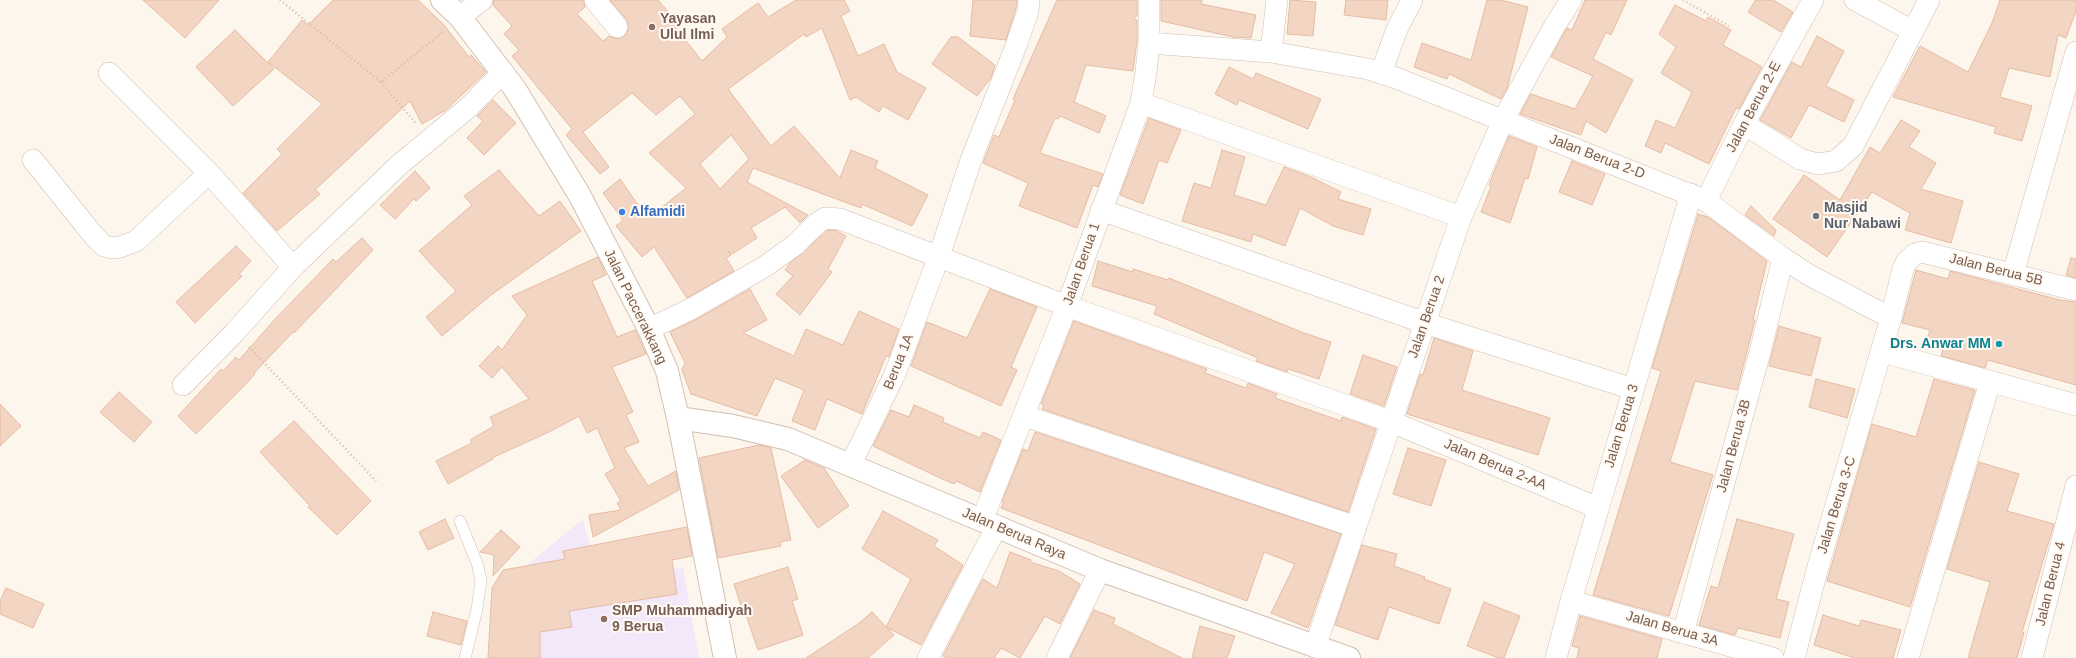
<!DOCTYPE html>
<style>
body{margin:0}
canvas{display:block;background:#fdf6ec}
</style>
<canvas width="2076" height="658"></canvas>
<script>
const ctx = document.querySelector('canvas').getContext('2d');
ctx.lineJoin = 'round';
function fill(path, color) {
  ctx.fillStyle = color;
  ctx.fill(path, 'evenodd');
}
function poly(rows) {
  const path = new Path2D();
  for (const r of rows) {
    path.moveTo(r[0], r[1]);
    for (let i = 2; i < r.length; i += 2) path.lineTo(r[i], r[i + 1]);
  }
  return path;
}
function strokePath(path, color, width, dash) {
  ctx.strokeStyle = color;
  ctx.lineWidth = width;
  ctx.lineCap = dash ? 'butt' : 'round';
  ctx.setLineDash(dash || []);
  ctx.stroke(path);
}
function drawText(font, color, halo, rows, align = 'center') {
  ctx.font = font + ' Helvetica,sans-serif';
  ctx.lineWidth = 4;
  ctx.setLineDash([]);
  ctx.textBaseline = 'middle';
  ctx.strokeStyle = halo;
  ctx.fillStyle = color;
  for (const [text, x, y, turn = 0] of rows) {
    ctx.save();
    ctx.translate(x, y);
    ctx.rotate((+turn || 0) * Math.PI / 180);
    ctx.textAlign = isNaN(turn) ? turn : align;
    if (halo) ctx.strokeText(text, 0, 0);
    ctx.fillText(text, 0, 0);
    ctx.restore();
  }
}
const education = poly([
 [583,519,599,579,683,567,699,658,514,658,521,570]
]);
const building = poly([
 [143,0,219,0,185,38,143,0],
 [333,0,418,0,444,25,469,57,471,55,486,72,446,110,422,124,410,101,315,190,320,194,277,231,243,193,282,154,277,149,322,104,268,62,302,20,308,25,333,0],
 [494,0,583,0,585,7,577,14,603,41,609,36,619,39,625,36,628,31,627,20,610,0,658,0,679,24,675,27,702,61,727,37,722,29,758,3,768,17,796,0,844,0,850,11,841,16,858,56,884,44,897,72,926,88,908,120,883,106,879,112,856,97,850,100,822,28,806,37,804,34,728,89,771,146,794,126,840,178,851,150,878,161,875,168,928,195,912,226,862,204,861,208,753,168,747,182,808,215,800,223,785,207,751,228,757,238,732,254,728,251,731,255,726,258,734,271,687,298,654,247,642,257,616,226,623,220,603,193,620,179,645,215,649,212,652,215,686,188,649,153,695,114,680,96,656,115,632,93,583,132,609,167,600,174,566,135,572,129,512,56,519,50,504,34,512,26,493,5,494,0],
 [731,135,749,159,720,189,700,164,731,135],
 [973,0,1017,0,1016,8,1006,40,970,36,973,0],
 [1057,0,1137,0,1137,16,1135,16,1134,19,1137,20,1137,40,1133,71,1086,65,1074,102,1106,116,1099,133,1060,116,1058,119,1055,118,1040,153,1103,174,1098,187,1093,185,1077,228,1019,206,1028,183,983,163,994,135,999,137,1015,100,1013,99,1057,0],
 [1161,0,1202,0,1201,4,1256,15,1251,38,1233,37,1161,21,1161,0],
 [1290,0,1316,2,1313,36,1287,34,1290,0],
 [1346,0,1388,0,1386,20,1344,15,1346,0],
 [1487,0,1501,0,1528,7,1507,89,1501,99,1449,74,1447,79,1414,67,1422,43,1471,60,1487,0],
 [1585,0,1627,0,1611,35,1606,32,1593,59,1633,80,1606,133,1586,121,1581,135,1520,114,1531,94,1575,109,1593,76,1551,57,1567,28,1572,30,1585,0],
 [1756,0,1773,0,1793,12,1781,32,1748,12,1756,0],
 [2000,0,2076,0,2076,11,2066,38,2058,35,2050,77,2009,68,2000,97,2032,106,2022,141,1994,133,1996,127,1893,97,1920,46,1968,72,1992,23,2000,0],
 [1675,5,1706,21,1708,17,1731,30,1723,45,1762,67,1739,109,1736,108,1709,164,1665,143,1661,153,1645,146,1656,120,1675,128,1692,92,1661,73,1676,47,1659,34,1675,5],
 [235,30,274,69,233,106,196,67,235,30],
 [1817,36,1844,51,1826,86,1854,100,1844,122,1809,105,1791,138,1760,120,1792,62,1801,67,1817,36],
 [951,37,958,37,995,65,991,78,977,96,932,64,951,37],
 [1229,67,1253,79,1256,73,1321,99,1308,129,1239,100,1237,105,1215,94,1229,67],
 [493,100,516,123,484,155,467,138,483,121,477,116,493,100],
 [1149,118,1181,130,1167,163,1159,160,1143,204,1120,195,1149,118],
 [1901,120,1920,131,1909,147,1936,163,1921,189,1963,201,1951,243,1905,230,1910,213,1872,192,1827,257,1773,219,1804,175,1840,200,1870,147,1880,153,1901,120],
 [1509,136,1537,147,1528,179,1525,178,1510,223,1481,212,1491,186,1489,185,1494,172,1509,136],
 [1222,150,1245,157,1234,195,1266,205,1284,167,1309,176,1341,192,1338,199,1371,209,1363,235,1333,226,1300,208,1285,246,1253,234,1251,242,1182,221,1194,183,1211,188,1222,150],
 [1572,161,1605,174,1592,205,1559,192,1572,161],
 [499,170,539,216,560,201,581,231,491,295,442,336,426,317,456,291,419,251,472,205,464,196,499,170],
 [415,171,430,188,416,201,414,199,395,219,380,205,415,171],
 [1751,206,1776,230,1774,236,1745,215,1751,206],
 [1698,214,1708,217,1767,261,1753,320,1755,320,1737,390,1695,381,1670,462,1713,475,1669,616,1593,595,1661,371,1652,368,1698,214],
 [828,230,837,231,846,236,828,269,832,272,800,315,776,294,793,276,785,270,790,263,828,230],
 [362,238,373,250,294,333,293,332,254,373,255,374,242,388,196,434,178,416,221,369,223,371,236,357,239,360,277,317,333,259,336,262,362,238],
 [236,246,251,261,239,274,242,276,195,323,176,302,236,246],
 [598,257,606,275,592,281,617,337,635,330,646,354,612,367,633,412,626,415,639,442,624,448,648,486,676,471,679,490,593,537,589,515,621,510,617,503,621,501,605,474,615,468,597,428,587,433,579,416,551,431,492,458,493,459,448,484,436,461,472,443,470,440,494,426,490,417,529,399,502,367,492,378,479,366,498,346,502,350,527,315,512,296,598,257],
 [2071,258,2076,259,2076,278,2066,275,2071,258],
 [1098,261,1133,272,1133,269,1168,280,1169,278,1304,333,1331,342,1319,379,1288,369,1287,372,1256,361,1258,358,1154,314,1157,306,1092,286,1098,261],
 [1916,270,1948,279,1950,271,2060,300,2076,302,2076,385,1988,360,1985,368,1941,356,1944,347,1926,342,1930,330,1902,323,1916,270],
 [750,289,767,320,743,333,794,356,806,329,843,345,859,311,899,329,889,357,886,356,862,414,827,399,815,430,792,421,804,390,775,378,757,416,691,394,682,370,685,363,670,332,697,319,750,289],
 [990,289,1037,307,1011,367,1017,370,1001,406,911,366,927,322,967,338,990,289],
 [1074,321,1207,369,1205,373,1246,388,1248,383,1277,394,1275,398,1341,421,1342,417,1376,429,1348,512,1042,409,1044,405,1041,404,1074,321],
 [1779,326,1821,338,1811,376,1769,366,1779,326],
 [1434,338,1473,351,1462,390,1550,418,1538,455,1407,414,1420,374,1423,375,1434,338],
 [1363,355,1397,367,1384,406,1350,394,1363,355],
 [1816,379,1855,389,1847,418,1809,407,1816,379],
 [1934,379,1975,390,1910,607,1827,581,1872,424,1916,437,1934,379],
 [119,392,152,422,134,442,100,412,119,392],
 [0,404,21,426,0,446,0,404],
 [914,405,944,418,943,422,980,438,983,432,1001,440,980,492,956,481,954,484,940,478,873,446,891,410,909,417,914,405],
 [294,421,371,501,337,535,308,507,310,506,260,452,294,421],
 [1035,432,1341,534,1308,628,1271,613,1295,564,1264,552,1247,601,1001,508,1004,502,1002,502,1023,449,1028,451,1035,432],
 [759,445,771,448,791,540,780,542,781,546,718,558,699,458,759,445],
 [1408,448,1446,460,1431,506,1393,494,1408,448],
 [805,460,824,468,849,506,818,528,781,476,805,460],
 [1979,462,2019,474,2007,511,2054,524,2022,632,2024,633,2017,658,1968,658,1990,582,1947,569,1979,462],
 [883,511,938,540,934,546,963,565,921,645,886,627,911,579,862,549,883,511],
 [445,519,454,538,428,550,419,532,445,519],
 [1737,519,1794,534,1776,599,1789,602,1780,638,1738,628,1735,635,1699,625,1711,586,1718,588,1737,519],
 [687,527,692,556,672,560,677,594,569,611,572,627,540,632,540,658,488,658,492,588,503,570,565,559,563,551,687,527],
 [501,530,520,547,493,576,494,555,480,552,501,530],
 [1362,545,1397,554,1394,566,1425,577,1424,579,1451,589,1439,624,1389,607,1378,640,1335,625,1362,545],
 [1010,552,1031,560,1030,562,1059,571,1080,584,1060,624,1045,616,1020,658,1001,648,994,658,947,658,943,656,983,579,997,588,1010,552],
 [788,567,798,599,792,601,803,635,758,650,746,615,744,615,734,584,788,567],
 [6,588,44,604,33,628,0,614,0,601,6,588],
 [1484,602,1520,616,1504,658,1499,658,1467,646,1484,602],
 [1094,610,1115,618,1113,624,1182,658,1070,658,1094,610],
 [433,612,467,621,461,645,427,636,433,612],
 [872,612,894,635,868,658,806,658,858,624,872,612],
 [1823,615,1859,626,1861,620,1901,630,1893,658,1855,658,1814,645,1823,615],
 [1580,616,1662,639,1657,658,1577,658,1579,648,1572,646,1580,616],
 [1200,626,1235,636,1227,658,1192,658,1200,626]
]);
const path = poly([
 [280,0,381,82,444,31],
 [1683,0,1729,26],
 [381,82,417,125],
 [249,347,376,481]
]);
const service = poly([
 [460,521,478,566,481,581,477,609,465,658]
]);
const minor = poly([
 [595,0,617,27],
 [460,17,482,0],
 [1913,31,1929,0],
 [1149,43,1271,52,1368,69,1396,78,1706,201,1744,124,1813,0],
 [1271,52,1277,0],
 [109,73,209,173,293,267],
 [1381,73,1397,29,1412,0],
 [1141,103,1461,217],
 [1744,124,1800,159,1818,164,1836,161,1853,146,1913,31,1855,0],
 [33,160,94,236,104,246,111,248,120,247,136,241,209,173],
 [1706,201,1783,258,1809,275,1891,318,1903,269,1907,261,1915,254,1922,252,2076,290],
 [1101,210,1425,323,1633,389],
 [2013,274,2076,52],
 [649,329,691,309,764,267,795,245,816,224,825,218,840,219,1067,306,1392,422,1598,508],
 [1883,352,2076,405],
 [183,385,235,332,293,267,399,165,469,107,503,72],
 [1025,416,1356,527],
 [851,464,895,374,939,256,971,160,1016,46,1028,11,1029,0],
 [982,520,1067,306,1141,103,1146,72,1149,43,1149,0],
 [1571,601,1773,658],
 [1683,633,1760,352,1783,258],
 [1315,647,1461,217,1503,120,1554,27,1571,0],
 [928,658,996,528],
 [1057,658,1100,570],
 [1556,658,1571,601,1691,194],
 [1794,658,1819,563,1891,318],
 [1908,658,1990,382],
 [2032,658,2076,486]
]);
const tertiary = poly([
 [678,418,733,426,788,439,1100,570,1349,658]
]);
const secondary = poly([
 [442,0,460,17,515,89,580,196,649,329,667,371,678,418,725,658]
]);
const markers = [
 [652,27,4,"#8d6e63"],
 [622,212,4,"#3f7fe0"],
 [1816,216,4,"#6b7280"],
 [1999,344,4,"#0f9aa8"],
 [604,619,4,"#8d6e63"]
];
const educationNames = [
 ["Yayasan",660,19],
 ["Ulul Ilmi",660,35],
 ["SMP Muhammadiyah",612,611],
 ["9 Berua",612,627]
];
const streetNames = [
 ["Jalan Berua 2-E",1754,107,-62],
 ["Jalan Berua 2-D",1597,157,21],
 ["Jalan Berua 1",1082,264,-71],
 ["Jalan Berua 5B",1996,270,14],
 ["Jalan Paccerakkang",635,307,64],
 ["Jalan Berua 2",1427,317,-71],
 ["Berua 1A",899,362,-68],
 ["Jalan Berua 3",1622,426,-73],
 ["Jalan Berua 3B",1734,446,-75],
 ["Jalan Berua 2-AA",1495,465,23],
 ["Jalan Berua 3-C",1837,505,-73],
 ["Jalan Berua Raya",1014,534,23],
 ["Jalan Berua 4",2051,584,-76],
 ["Jalan Berua 3A",1672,629,16]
];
const worshipNames = [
 ["Masjid",1824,208],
 ["Nur Nabawi",1824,224]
];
const shopNames = [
 ["Alfamidi",630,212]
];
const cultureNames = [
 ["Drs. Anwar MM",1991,344]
];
fill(education, '#f3e8fa');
fill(building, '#f3d5c3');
strokePath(building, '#e6bba3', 1);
strokePath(service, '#d1beb0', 12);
strokePath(minor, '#d1beb0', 22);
strokePath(tertiary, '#d1beb0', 24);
strokePath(secondary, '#d6c0b0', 24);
strokePath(path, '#d9b8a5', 2.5, [1, 3]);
strokePath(service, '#fff', 11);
strokePath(minor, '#fff', 21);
strokePath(tertiary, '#fff', 22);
strokePath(secondary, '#fff', 22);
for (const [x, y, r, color] of markers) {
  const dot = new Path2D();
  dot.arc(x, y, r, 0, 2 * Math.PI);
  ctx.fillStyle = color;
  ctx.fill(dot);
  strokePath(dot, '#fffaf3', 1.5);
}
drawText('bold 14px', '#785e54', '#fffaf3', educationNames, 'left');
drawText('14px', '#7a5c4d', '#fffaf3', streetNames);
drawText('bold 14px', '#5b616d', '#fffaf3', worshipNames, 'left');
drawText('bold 14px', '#366cbe', '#fffaf3', shopNames, 'left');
drawText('bold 14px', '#0d838f', '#fffaf3', cultureNames, 'right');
</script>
